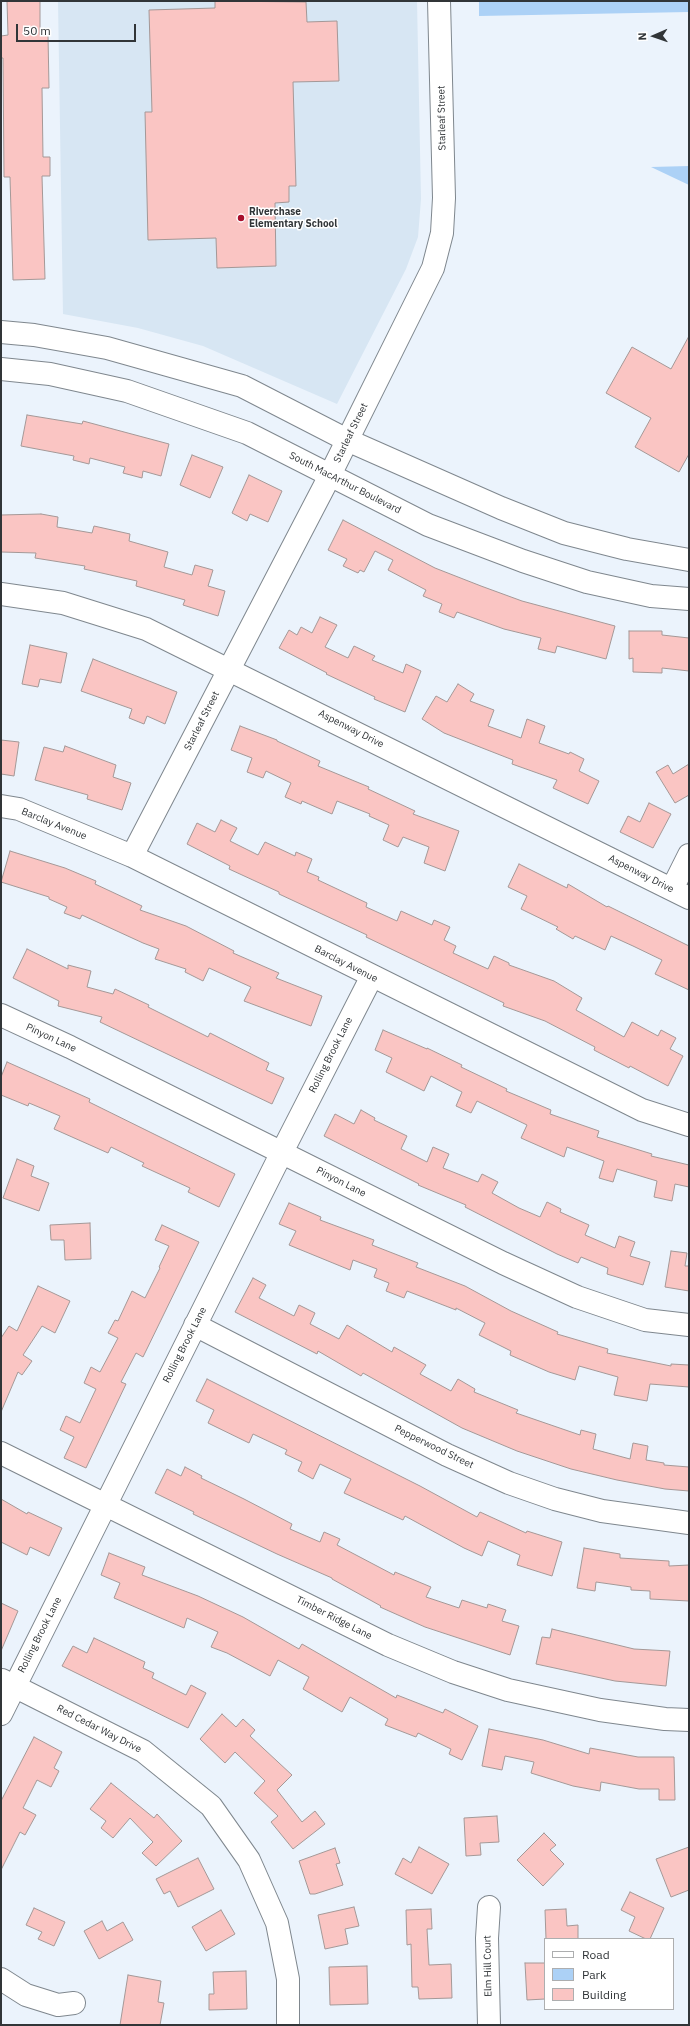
<!DOCTYPE html>
<style>
body{margin:0}
#map{position:relative;width:690px;height:2026px;overflow:hidden;background:#ebf3fc;font-family:"IBM Plex Sans",sans-serif}
canvas{display:block}
.frame{position:absolute;inset:0;border:2px solid #313538;pointer-events:none}
.legend{position:absolute;left:544px;top:1938px;width:130px;height:72px;box-sizing:border-box;background:#fff;border:1px solid #adaeaf;margin:0;padding:5px 7px;list-style:none;font-size:12px;color:#313538}
.legend li{display:flex;align-items:center;gap:8px;height:20px}
.legend b{width:20px;border:1px solid #adaeaf}
.north{position:absolute;left:634px;top:16px;width:40px;height:40px;-webkit-text-stroke:3px #fff;paint-order:stroke;rotate:268deg;font-size:11px;font-weight:700;line-height:16px;text-align:center;color:#313538}
.north::after{content:'';display:block;margin:auto;width:14px;height:18px;background:#313538;clip-path:polygon(50% 0,100% 100%,50% 72%,0 100%)}
.scale{position:absolute;left:16px;top:24px;width:120px;height:18px;box-sizing:border-box;border:2px solid #313538;border-top:0;padding-left:5px;font-size:12px;line-height:14px;white-space:nowrap;color:#313538;-webkit-text-stroke:3px #fff;paint-order:stroke}
</style>
<div id="map">
<canvas width="690" height="2026"></canvas>
<div class="frame"></div>
<ul class="legend">
<li><b style="height:5px;background:#fff"></b>Road</li>
<li><b style="height:11px;background:#acd1f6"></b>Park</li>
<li><b style="height:11px;background:#fac5c3"></b>Building</li>
</ul>
<div class="north">N</div>
<div class="scale">50 m</div>
</div>
<script>
const ctx = document.querySelector('canvas').getContext('2d');
ctx.lineJoin = 'round';
function fill(path, color) {
  ctx.fillStyle = color;
  ctx.fill(path, 'evenodd');
}
function poly(rows) {
  const path = new Path2D();
  for (const r of rows) {
    path.moveTo(r[0], r[1]);
    for (let i = 2; i < r.length; i += 2) path.lineTo(r[i], r[i + 1]);
  }
  return path;
}
function strokePath(path, color, width, dash) {
  ctx.strokeStyle = color;
  ctx.lineWidth = width;
  ctx.lineCap = dash ? 'butt' : 'round';
  ctx.setLineDash(dash || []);
  ctx.stroke(path);
}
function drawText(font, color, halo, rows, align = 'center') {
  ctx.font = font + ' "IBM Plex Sans",sans-serif';
  ctx.lineWidth = 3;
  ctx.setLineDash([]);
  ctx.textBaseline = 'middle';
  ctx.strokeStyle = halo;
  ctx.fillStyle = color;
  for (const [text, x, y, turn = 0] of rows) {
    ctx.save();
    ctx.translate(x, y);
    ctx.rotate((+turn || 0) * Math.PI / 180);
    ctx.textAlign = isNaN(turn) ? turn : align;
    if (halo) ctx.strokeText(text, 0, 0);
    ctx.fillText(text, 0, 0);
    ctx.restore();
  }
}
const built = poly([
 [58,1,417,1,421,199,418,237,406,269,337,404,203,346,138,328,63,314]
]);
const green = poly([
 [479,1,689,1,689,12,479,16],
 [689,166,689,185,651,167]
]);
const building = poly([
 [7,1,40,1,40,35,48,35,49,88,42,88,43,157,50,157,50,176,42,176,45,279,13,280,10,177,4,177,3,58,1,58,1,36,8,35,7,1],
 [215,1,306,2,307,22,337,21,339,81,293,82,296,186,289,186,289,202,275,203,276,266,217,268,216,238,148,240,145,112,152,112,149,10,215,8,215,1],
 [689,336,689,454,679,472,635,447,651,418,606,393,632,347,671,369,689,336],
 [27,415,82,424,83,421,169,444,161,476,143,471,142,478,123,473,125,467,90,458,89,464,73,460,74,456,21,446,27,415],
 [192,455,223,467,210,498,180,485,192,455],
 [249,475,282,491,268,522,250,514,247,521,232,513,249,475],
 [41,514,58,517,57,527,92,533,94,526,130,534,129,541,168,552,164,567,192,575,195,565,213,570,208,586,225,591,218,616,183,605,185,600,136,586,137,581,84,569,85,566,35,558,36,553,1,552,1,515,41,514],
 [343,520,435,568,481,586,522,601,615,626,606,659,557,646,555,653,538,649,541,638,504,629,457,612,454,618,439,612,442,604,423,596,426,590,388,570,393,560,375,551,364,572,360,570,358,573,343,566,347,559,328,550,343,520],
 [320,617,337,625,325,647,348,658,354,646,375,656,372,660,403,673,406,664,421,671,405,712,374,699,375,697,326,674,327,673,279,648,289,630,297,635,301,627,312,633,320,617],
 [629,631,662,631,662,635,689,638,689,671,662,668,662,673,633,672,633,658,629,659,629,631],
 [30,645,67,653,61,683,40,679,38,687,22,684,30,645],
 [93,659,177,692,165,724,147,716,144,724,129,718,132,709,81,691,93,659],
 [458,684,474,694,470,701,494,710,488,726,521,738,527,719,545,726,539,743,569,754,570,752,584,759,579,771,599,781,588,804,553,788,557,780,512,764,513,760,444,733,422,719,436,696,447,702,458,684],
 [240,726,277,740,277,741,320,761,318,766,369,787,368,789,415,811,413,814,459,831,445,871,424,863,429,847,403,837,398,847,383,840,389,825,369,816,370,814,337,801,332,814,302,801,301,804,285,797,291,783,266,771,263,778,247,772,252,758,231,750,240,726],
 [1,740,19,742,14,776,1,774,1,740],
 [65,746,116,765,113,777,131,783,122,810,87,799,88,795,35,780,44,747,63,752,65,746],
 [689,764,689,795,675,803,656,772,668,765,673,774,689,764],
 [649,803,671,814,653,848,620,832,628,816,640,822,649,803],
 [221,820,237,828,230,841,258,855,265,842,295,856,296,852,312,859,307,872,319,877,318,880,367,903,366,907,397,921,401,911,432,925,434,920,450,927,444,940,456,946,453,953,488,969,494,956,509,963,509,965,554,981,582,998,576,1010,624,1037,632,1022,658,1036,661,1030,676,1038,670,1049,683,1056,668,1086,630,1066,629,1068,594,1050,595,1047,545,1021,503,1006,504,1003,366,937,367,935,279,894,279,892,229,869,230,866,187,844,197,823,215,832,221,820],
 [10,851,65,868,96,881,95,884,142,906,140,910,186,926,234,951,233,953,279,973,276,978,322,996,311,1026,244,1001,251,987,209,968,203,981,185,972,186,969,155,959,159,949,143,943,82,915,80,919,64,913,67,907,49,899,49,897,1,882,10,851],
 [519,864,567,888,568,884,607,907,608,906,689,946,689,990,655,974,662,960,633,946,611,936,605,950,575,936,573,939,556,929,558,927,521,909,527,896,508,887,519,864],
 [27,949,68,969,68,965,91,971,87,987,113,994,115,989,149,1005,148,1007,208,1037,210,1033,269,1063,266,1070,284,1078,272,1104,100,1022,102,1017,58,1006,59,1001,13,978,27,949],
 [383,1030,427,1049,427,1048,462,1065,461,1067,507,1089,506,1091,551,1110,550,1114,599,1131,597,1137,652,1154,651,1156,689,1165,689,1187,675,1184,672,1201,654,1197,657,1181,617,1169,613,1182,599,1178,604,1161,567,1147,564,1157,521,1138,527,1125,477,1101,471,1113,456,1106,462,1092,431,1076,424,1091,386,1072,392,1058,375,1050,383,1030],
 [7,1062,90,1099,89,1102,235,1174,219,1207,188,1192,190,1188,142,1166,144,1163,111,1147,108,1153,54,1129,60,1116,29,1103,28,1106,1,1095,1,1077,7,1062],
 [361,1110,375,1118,374,1120,407,1136,401,1149,427,1162,433,1147,449,1154,443,1168,478,1182,482,1174,498,1182,492,1193,519,1208,540,1217,547,1202,561,1209,560,1212,589,1225,585,1235,615,1248,619,1236,635,1242,630,1256,650,1262,643,1285,607,1274,608,1268,581,1257,578,1263,557,1254,465,1207,466,1205,418,1185,419,1184,324,1136,335,1114,354,1124,361,1110],
 [17,1159,34,1166,31,1176,49,1183,39,1211,3,1198,17,1159],
 [289,1203,321,1217,320,1220,374,1240,372,1245,418,1263,416,1267,465,1286,511,1311,558,1332,557,1334,608,1349,607,1353,671,1366,671,1364,689,1365,689,1387,650,1384,647,1401,614,1395,618,1377,579,1366,575,1380,549,1372,510,1355,511,1351,479,1335,485,1323,456,1308,456,1310,407,1291,404,1298,386,1291,389,1283,374,1277,377,1269,353,1260,350,1270,289,1245,296,1231,279,1224,289,1203],
 [90,1223,91,1259,65,1260,64,1240,51,1240,50,1225,90,1223],
 [162,1225,199,1242,143,1357,136,1353,121,1382,126,1384,86,1468,64,1458,74,1437,60,1430,66,1416,80,1423,96,1389,84,1383,91,1367,100,1372,118,1338,108,1333,115,1320,118,1321,132,1291,145,1298,160,1268,159,1267,169,1246,155,1240,162,1225],
 [671,1251,687,1253,685,1266,689,1266,689,1291,665,1287,671,1251],
 [253,1278,266,1285,259,1298,294,1316,299,1305,315,1313,310,1324,339,1339,347,1325,392,1352,394,1347,426,1365,420,1374,451,1391,458,1379,475,1389,474,1392,518,1410,516,1413,580,1435,581,1430,596,1434,593,1449,630,1459,633,1443,648,1446,646,1460,664,1463,664,1465,689,1467,689,1491,665,1489,617,1480,571,1469,517,1451,462,1428,363,1373,361,1376,318,1351,317,1354,235,1312,253,1278],
 [38,1286,70,1301,55,1333,42,1326,23,1355,32,1361,22,1375,18,1372,1,1412,1,1338,9,1326,17,1331,38,1286],
 [207,1379,420,1486,477,1517,480,1512,526,1533,527,1531,562,1542,552,1576,517,1565,520,1555,488,1541,482,1556,464,1548,405,1516,403,1520,344,1493,351,1479,320,1464,313,1479,298,1471,302,1462,285,1454,287,1450,253,1434,249,1443,208,1423,214,1410,196,1401,207,1379],
 [185,1467,202,1476,201,1478,244,1499,292,1524,290,1529,320,1542,324,1532,340,1539,337,1545,394,1575,395,1572,431,1587,426,1597,459,1608,462,1600,487,1608,488,1604,506,1610,502,1621,519,1626,510,1655,425,1627,380,1607,381,1606,332,1579,332,1578,277,1554,193,1514,194,1512,155,1493,167,1469,181,1476,185,1467],
 [1,1499,27,1514,28,1512,62,1528,49,1556,30,1547,27,1555,1,1542,1,1499],
 [584,1548,620,1554,620,1558,669,1561,669,1566,689,1565,689,1601,650,1599,650,1591,631,1590,631,1587,596,1582,595,1591,577,1588,584,1548],
 [109,1553,145,1567,142,1575,198,1596,243,1617,299,1649,302,1644,396,1698,397,1695,443,1713,445,1709,478,1726,462,1760,449,1754,451,1749,418,1733,416,1737,385,1725,388,1719,350,1697,342,1712,303,1689,309,1677,278,1660,270,1676,227,1653,211,1647,218,1632,187,1618,184,1628,114,1598,120,1583,101,1575,109,1553],
 [1,1603,18,1611,1,1651,1,1603],
 [552,1629,634,1649,670,1651,666,1686,615,1681,536,1664,542,1637,550,1638,552,1629],
 [94,1638,145,1662,143,1668,154,1673,152,1678,186,1695,191,1685,206,1693,188,1728,62,1666,73,1646,87,1653,94,1638],
 [222,1714,236,1727,243,1719,255,1730,250,1736,292,1775,277,1790,302,1822,315,1811,325,1824,293,1849,271,1822,278,1816,254,1793,265,1781,235,1752,225,1763,200,1739,222,1714],
 [489,1729,543,1740,589,1754,590,1748,638,1757,674,1757,675,1800,659,1800,659,1789,639,1789,601,1782,600,1791,573,1786,531,1773,534,1762,505,1756,502,1770,482,1766,489,1729],
 [34,1737,62,1752,54,1768,59,1771,51,1787,37,1780,23,1808,36,1815,25,1835,20,1832,1,1870,1,1801,34,1737],
 [111,1783,154,1818,157,1814,182,1841,156,1866,142,1853,153,1842,130,1818,113,1838,101,1828,106,1821,90,1809,111,1783],
 [497,1816,499,1842,480,1843,481,1855,466,1856,464,1818,497,1816],
 [544,1833,556,1845,550,1850,564,1864,543,1886,517,1860,544,1833],
 [419,1847,449,1864,432,1894,395,1874,403,1858,411,1863,419,1847],
 [689,1847,689,1890,671,1897,656,1859,689,1847],
 [335,1848,340,1863,336,1864,343,1885,315,1894,310,1894,299,1861,335,1848],
 [198,1858,214,1889,178,1907,170,1891,164,1894,156,1879,198,1858],
 [630,1892,664,1908,650,1939,646,1939,629,1931,635,1917,621,1910,630,1892],
 [354,1907,359,1926,345,1929,348,1944,325,1949,318,1915,354,1907],
 [34,1908,65,1922,54,1946,38,1939,42,1932,26,1925,34,1908],
 [431,1909,432,1929,427,1929,429,1965,451,1964,452,1998,419,1999,418,1987,412,1987,411,1944,407,1945,406,1910,431,1909],
 [566,1909,567,1926,578,1925,578,1939,546,1939,545,1910,566,1909],
 [221,1910,235,1934,206,1951,192,1927,221,1910],
 [102,1921,107,1931,123,1922,133,1940,99,1959,84,1931,102,1921],
 [525,1963,545,1963,545,1999,527,2000,525,1963],
 [367,1966,368,2004,330,2005,329,1967,367,1966],
 [246,1971,247,2009,209,2010,209,1994,214,1994,213,1972,246,1971],
 [128,1975,161,1981,158,2002,164,2003,160,2025,120,2025,128,1975]
]);
const minor = poly([
 [1,594,63,603,146,629,689,898],
 [1,806,19,809,132,856,642,1110,689,1125],
 [132,856,324,487,433,268,442,233,444,198,439,1],
 [672,889,689,855],
 [1,1015,70,1047,503,1263,577,1297,645,1320,689,1325],
 [195,1325,447,1455,509,1483,555,1499,602,1511,689,1523],
 [1,1453,388,1645,453,1672,508,1690,600,1710,665,1719,689,1720],
 [2,1680,143,1751,211,1806,249,1860,277,1923,288,1979,288,2025],
 [1,1714,282,1152,372,976],
 [1,1979,26,1995,58,2005,74,2003],
 [489,2025,487,1938,489,1907]
]);
const major = poly([
 [1,332,34,335,107,348,242,386,347,440,501,508,564,533,627,549,689,560],
 [1,369,50,374,127,391,247,433,428,525,523,561,587,582,651,596,689,599]
]);
const markers = [
 [241,218,4,"#a70f2c"]
];
const streetNames = [
 ["Starleaf Street",442,118,-91],
 ["Starleaf Street",351,433,-64],
 ["South MacArthur Boulevard",345,483,27],
 ["Starleaf Street",202,721,-63],
 ["Aspenway Drive",351,729,27],
 ["Barclay Avenue",54,824,22],
 ["Aspenway Drive",641,874,27],
 ["Barclay Avenue",346,964,27],
 ["Pinyon Lane",51,1038,25],
 ["Rolling Brook Lane",331,1055,-63],
 ["Pinyon Lane",341,1182,27],
 ["Rolling Brook Lane",185,1345,-63],
 ["Pepperwood Street",434,1447,26],
 ["Timber Ridge Lane",334,1618,27],
 ["Rolling Brook Lane",40,1635,-63],
 ["Red Cedar Way Drive",99,1729,27],
 ["Elm Hill Court",488,1966,-91]
];
const poiNames = [
 ["Riverchase",249,212],
 ["Elementary School",249,224]
];
fill(built, '#d7e6f3');
fill(green, '#acd1f6');
fill(building, '#fac5c3');
strokePath(building, '#a49897', 1);
strokePath(minor, '#7f878e', 24);
strokePath(major, '#7f878e', 24);
strokePath(minor, '#fff', 22);
strokePath(major, '#fff', 22);
for (const [x, y, r, color] of markers) {
  const dot = new Path2D();
  dot.arc(x, y, r, 0, 2 * Math.PI);
  ctx.fillStyle = color;
  ctx.fill(dot);
  strokePath(dot, '#fff', 1.5);
}
drawText('10px', '#313538', '#fff', streetNames);
drawText('bold 10px', '#313538', '#fff', poiNames, 'left');
</script>
